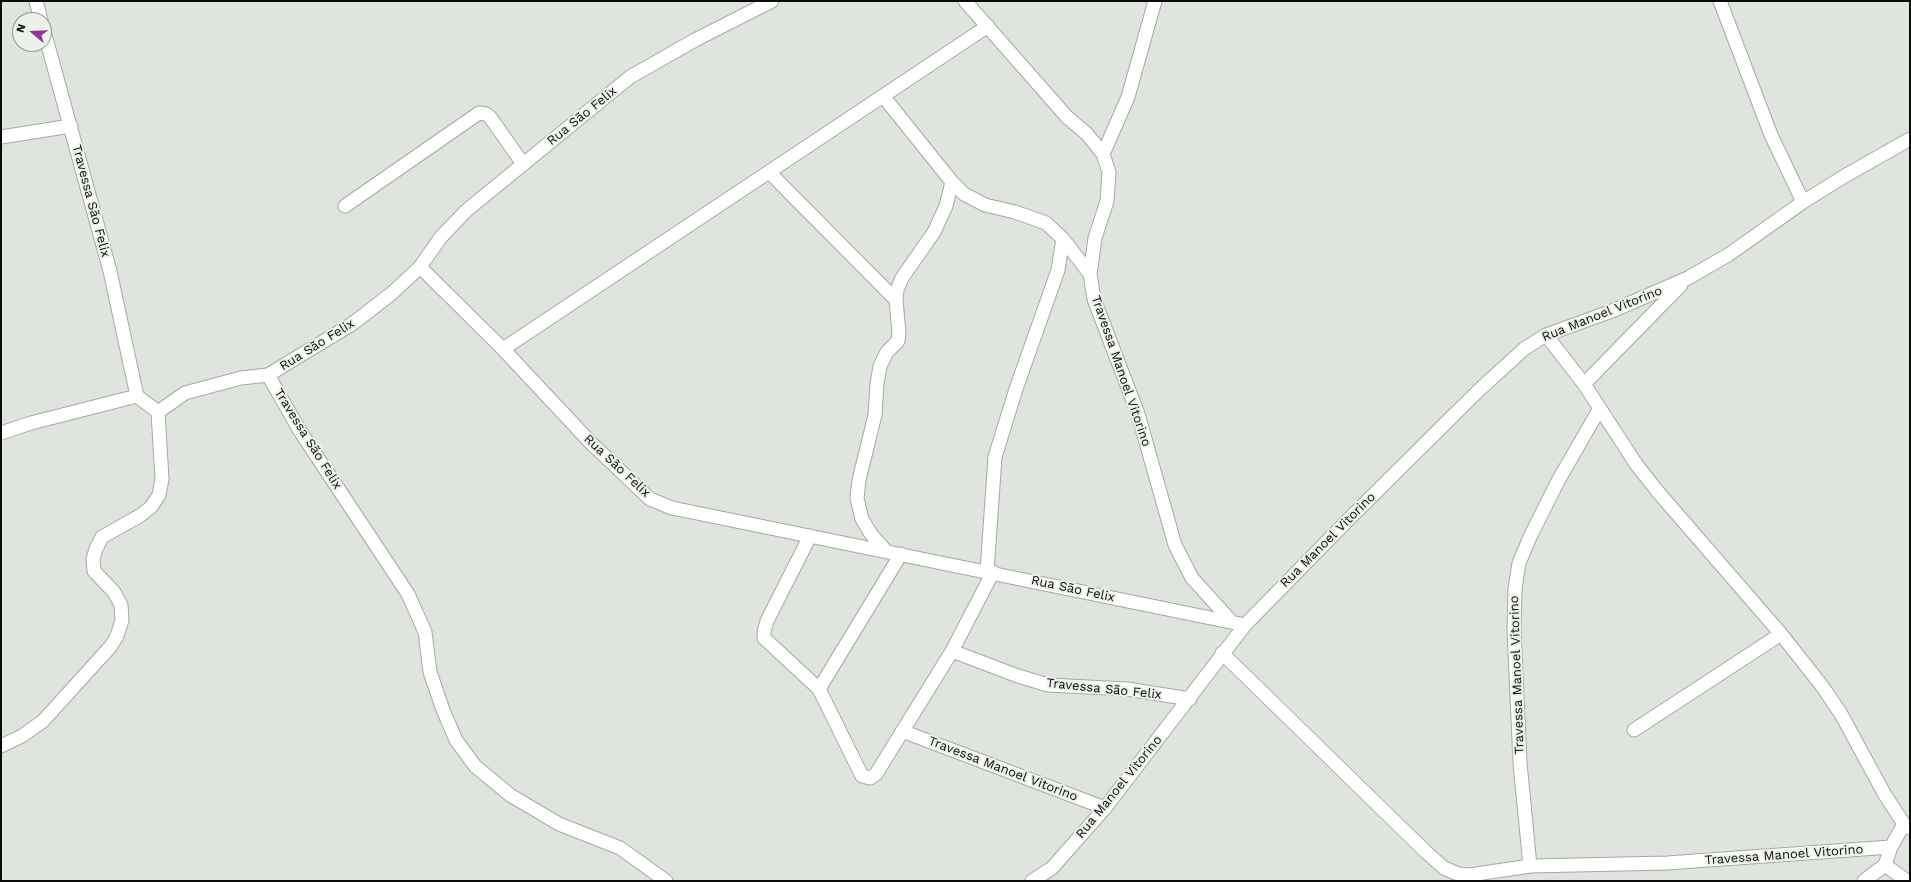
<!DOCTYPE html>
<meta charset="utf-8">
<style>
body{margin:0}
#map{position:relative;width:1911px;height:882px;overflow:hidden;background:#e0e4de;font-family:"Work Sans",sans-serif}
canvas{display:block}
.frame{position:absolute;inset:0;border:2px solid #0a0c0a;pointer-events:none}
.north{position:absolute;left:12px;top:12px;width:40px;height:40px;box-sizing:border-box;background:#edf1eb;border:1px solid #929591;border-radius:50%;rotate:289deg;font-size:11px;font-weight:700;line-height:16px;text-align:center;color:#0a0c0a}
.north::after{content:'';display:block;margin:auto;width:14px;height:18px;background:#933299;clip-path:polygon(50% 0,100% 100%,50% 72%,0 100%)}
</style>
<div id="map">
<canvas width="1911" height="882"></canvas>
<div class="frame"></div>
<div class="north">N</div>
</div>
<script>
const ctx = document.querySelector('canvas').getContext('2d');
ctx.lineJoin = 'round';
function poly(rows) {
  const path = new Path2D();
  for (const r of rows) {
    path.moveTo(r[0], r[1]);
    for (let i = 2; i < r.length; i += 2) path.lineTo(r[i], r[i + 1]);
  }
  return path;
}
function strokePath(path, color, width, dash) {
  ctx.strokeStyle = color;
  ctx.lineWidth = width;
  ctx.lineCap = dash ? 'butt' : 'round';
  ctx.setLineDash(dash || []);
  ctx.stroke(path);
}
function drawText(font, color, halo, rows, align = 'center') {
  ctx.font = font + ' "Work Sans",sans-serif';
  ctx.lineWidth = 4;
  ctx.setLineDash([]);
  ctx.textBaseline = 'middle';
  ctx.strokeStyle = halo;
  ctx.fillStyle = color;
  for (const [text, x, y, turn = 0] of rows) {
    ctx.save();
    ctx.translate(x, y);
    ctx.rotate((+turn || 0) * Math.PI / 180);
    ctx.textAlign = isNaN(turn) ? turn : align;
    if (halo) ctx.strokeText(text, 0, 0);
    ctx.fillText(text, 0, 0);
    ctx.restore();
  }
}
const street = poly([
 [36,1,41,20],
 [965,1,1067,117,1087,134,1103,154,1109,172,1107,201,1095,238,1090,274,1094,299,1138,414,1175,545,1192,578,1231,621],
 [1720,1,1771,135,1803,202],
 [44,31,110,271,137,396,158,412,185,393,241,378,268,375,300,431,408,594,425,632,430,672,443,710,456,740,475,766,510,795,559,824,620,848,666,881],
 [883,96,952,182,964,194,985,205,1015,212,1046,223,1063,239,1090,274],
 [1,137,71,126],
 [1103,154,1128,97,1155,1],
 [769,172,896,300],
 [345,206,479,113,486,114,490,117,523,164],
 [420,267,503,349,591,443,650,499,672,508,1245,625],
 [1546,335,1584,384,1636,464,1658,492,1781,634,1822,686,1841,714,1885,795,1904,824,1910,828],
 [503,349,988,26],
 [268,375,352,324,391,294,420,267,441,237,467,210,630,77,695,40,772,1],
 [1584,384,1681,285],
 [1,433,31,423,137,396],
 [810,536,767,621,764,632,764,638,819,689,862,776,870,778,876,774,952,651,993,572],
 [886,551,871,534,862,519,857,498,859,480,875,415,877,384,880,366,887,352,898,341,899,333,896,300,897,290,902,278,934,232,946,206,952,182],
 [987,571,995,457,1016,389,1058,270,1063,239],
 [952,651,1018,676,1048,685,1127,689,1190,699],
 [1222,653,1426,852,1444,868,1458,874,1470,875,1530,866,1667,863,1891,847,1904,824],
 [819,689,901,554],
 [1634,730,1781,634],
 [902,731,1105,808],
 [1,746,22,736,43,721,111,646,117,636,122,620,121,605,114,592,94,571,93,559,96,549,102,537,141,515,151,507,159,495,162,479,158,412],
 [1891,847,1885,865,1907,881],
 [1530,866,1520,763,1514,630,1515,589,1519,563,1530,537,1558,481,1600,408],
 [1032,881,1052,868,1105,808,1245,625,1349,519,1478,391,1524,349,1546,335,1612,311,1688,278,1728,255,1803,202,1843,177,1910,139],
 [1864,881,1885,865]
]);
const streetNames = [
 ["Rua São Felix",582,116,-39],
 ["Travessa São Felix",91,201,75],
 ["Rua Manoel Vitorino",1602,314,-22],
 ["Rua São Felix",317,345,-32],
 ["Travessa Manoel Vitorino",1121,371,71],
 ["Travessa São Felix",308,439,58],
 ["Rua São Felix",617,466,43],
 ["Rua Manoel Vitorino",1328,540,-45],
 ["Rua São Felix",1073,589,12],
 ["Travessa Manoel Vitorino",1517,675,-92],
 ["Travessa São Felix",1104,689,6],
 ["Travessa Manoel Vitorino",1003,769,21],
 ["Rua Manoel Vitorino",1119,787,-51],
 ["Travessa Manoel Vitorino",1784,855,-4]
];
strokePath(street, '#a5a9a2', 15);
strokePath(street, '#fff', 13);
drawText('13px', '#0a0c0a', '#edf1eb', streetNames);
</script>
